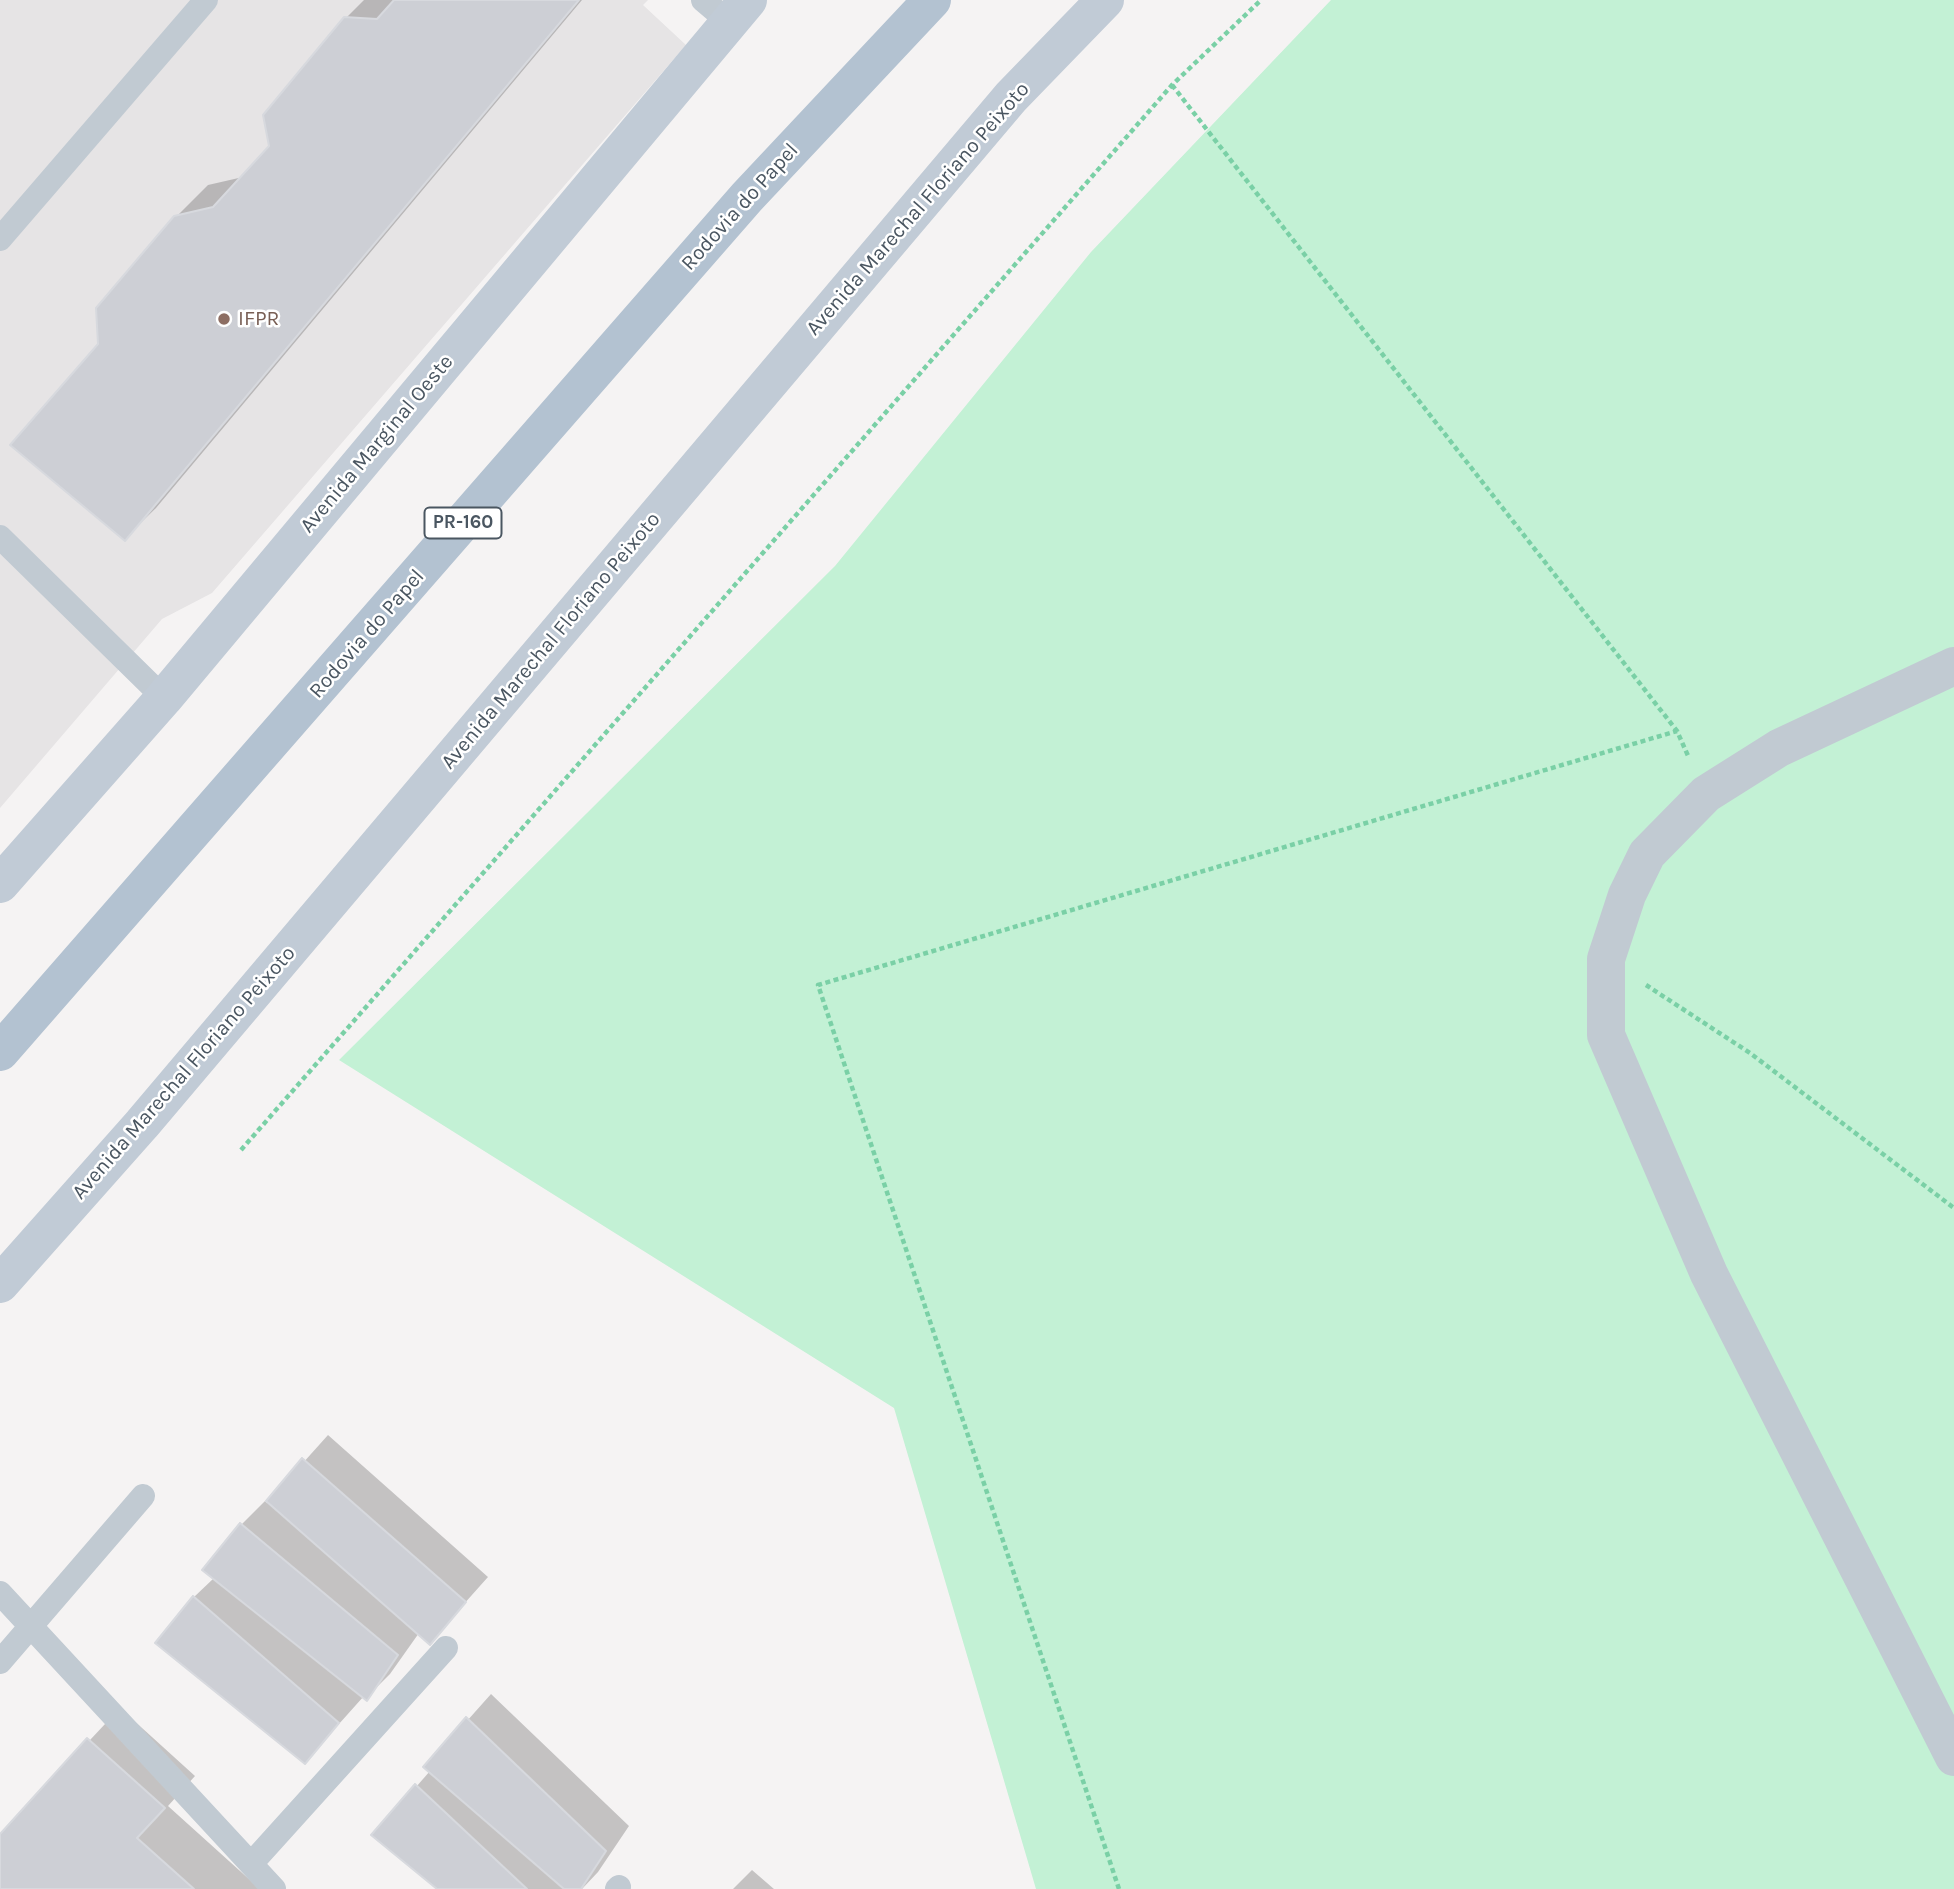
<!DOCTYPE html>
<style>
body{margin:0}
canvas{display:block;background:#f5f3f3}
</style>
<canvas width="1954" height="1889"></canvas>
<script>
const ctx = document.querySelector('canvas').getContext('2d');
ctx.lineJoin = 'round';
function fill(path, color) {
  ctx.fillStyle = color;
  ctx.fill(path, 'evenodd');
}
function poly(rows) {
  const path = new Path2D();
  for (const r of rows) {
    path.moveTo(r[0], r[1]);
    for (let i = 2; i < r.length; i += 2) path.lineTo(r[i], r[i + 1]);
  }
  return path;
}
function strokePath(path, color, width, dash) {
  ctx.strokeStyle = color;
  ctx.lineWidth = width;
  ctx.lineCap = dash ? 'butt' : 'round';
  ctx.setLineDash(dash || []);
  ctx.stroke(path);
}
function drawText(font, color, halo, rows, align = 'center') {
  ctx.font = font + ' Karla,sans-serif';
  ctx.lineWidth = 5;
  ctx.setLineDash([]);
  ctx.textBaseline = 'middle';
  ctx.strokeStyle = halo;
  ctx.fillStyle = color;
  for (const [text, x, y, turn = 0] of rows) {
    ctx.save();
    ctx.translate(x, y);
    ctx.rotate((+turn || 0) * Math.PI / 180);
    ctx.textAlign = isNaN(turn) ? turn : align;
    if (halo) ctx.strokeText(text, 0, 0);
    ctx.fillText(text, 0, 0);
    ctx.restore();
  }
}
const education = poly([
 [0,0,648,0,643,5,686,45,212,593,162,619,0,808]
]);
const green = poly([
 [1331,0,1954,0,1954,1889,1036,1889,894,1408,339,1060,835,566,1091,252]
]);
const shadow = poly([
 [364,0,582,0,156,508,124,539,100,345,176,217,208,185,243,177,271,146,346,18],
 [328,1435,488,1577,430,1642,419,1633,390,1674,366,1698,364,1696,305,1762,194,1597,214,1578,241,1525,265,1501,267,1503],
 [491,1694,629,1826,598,1872,582,1889,440,1889,374,1835,430,1771,426,1767],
 [120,1708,195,1776,168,1806,260,1889,0,1889,0,1836],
 [752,1870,774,1889,733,1889]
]);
const building = poly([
 [394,0,579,0,125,541,10,445,98,344,96,308,174,216,213,207,269,146,263,115,344,17,377,19,394,0],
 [302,1458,466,1602,430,1645,266,1501,302,1458],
 [240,1523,398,1655,367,1701,202,1570,240,1523],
 [193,1596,339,1723,305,1764,155,1643,193,1596],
 [466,1717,606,1851,581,1889,564,1889,423,1767,466,1717],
 [87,1738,165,1808,137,1838,194,1889,0,1889,0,1834,87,1738],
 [415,1784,527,1889,437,1889,371,1835,415,1784]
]);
const path = poly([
 [1172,85,1677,731,1689,758],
 [1646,985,1750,1053,1954,1208],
 [241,1150,1172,85,1261,0],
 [1119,1889,818,985,1677,731]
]);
const service = poly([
 [703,0,729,22],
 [0,239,206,0],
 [0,537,164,698],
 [0,1593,274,1889],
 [0,1662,143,1496],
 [251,1864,446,1648],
 [617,1889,619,1887]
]);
const minor = poly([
 [1954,666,1779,748,1706,794,1647,854,1627,895,1606,959,1606,1035,1709,1274,1954,1757]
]);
const secondary = poly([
 [0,884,164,698,748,0],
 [0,1284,142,1124,1011,97,1105,0]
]);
const primary = poly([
 [0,1052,747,197,932,0]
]);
const markers = [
 [224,319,7,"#8d6e63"]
];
const shields = [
 [463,523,77]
];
const shieldNames = [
 ["PR-160",463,523]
];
const streetNames = [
 ["Rodovia do Papel",740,207,-48],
 ["Avenida Marechal Floriano Peixoto",918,209,-49],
 ["Avenida Marginal Oeste",377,444,-50],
 ["Rodovia do Papel",367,634,-49],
 ["Avenida Marechal Floriano Peixoto",551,641,-50],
 ["Avenida Marechal Floriano Peixoto",184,1073,-49]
];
const educationNames = [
 ["IFPR",238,319]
];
fill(education, '#e6e4e5');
fill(green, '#c3f1d5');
fill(shadow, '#0003');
fill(building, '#cdcfd5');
strokePath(building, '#d7d9de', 2);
strokePath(path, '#7ad0a6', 4.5, [5, 3.5]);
strokePath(service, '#c1cad2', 24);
strokePath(minor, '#c1cad2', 38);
strokePath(secondary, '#c1cbd6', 38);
strokePath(primary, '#b3c2d1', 38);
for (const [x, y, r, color] of markers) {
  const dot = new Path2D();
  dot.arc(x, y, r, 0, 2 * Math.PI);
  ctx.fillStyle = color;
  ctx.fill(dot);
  strokePath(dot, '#fff', 2.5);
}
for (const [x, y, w] of shields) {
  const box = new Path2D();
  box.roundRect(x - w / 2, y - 15.5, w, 31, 5);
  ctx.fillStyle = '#fff';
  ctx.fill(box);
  strokePath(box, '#4a5661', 2);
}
drawText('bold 19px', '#4a5661', null, shieldNames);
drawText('21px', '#4a5661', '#fff', streetNames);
drawText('21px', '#785e54', '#fff', educationNames, 'left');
</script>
